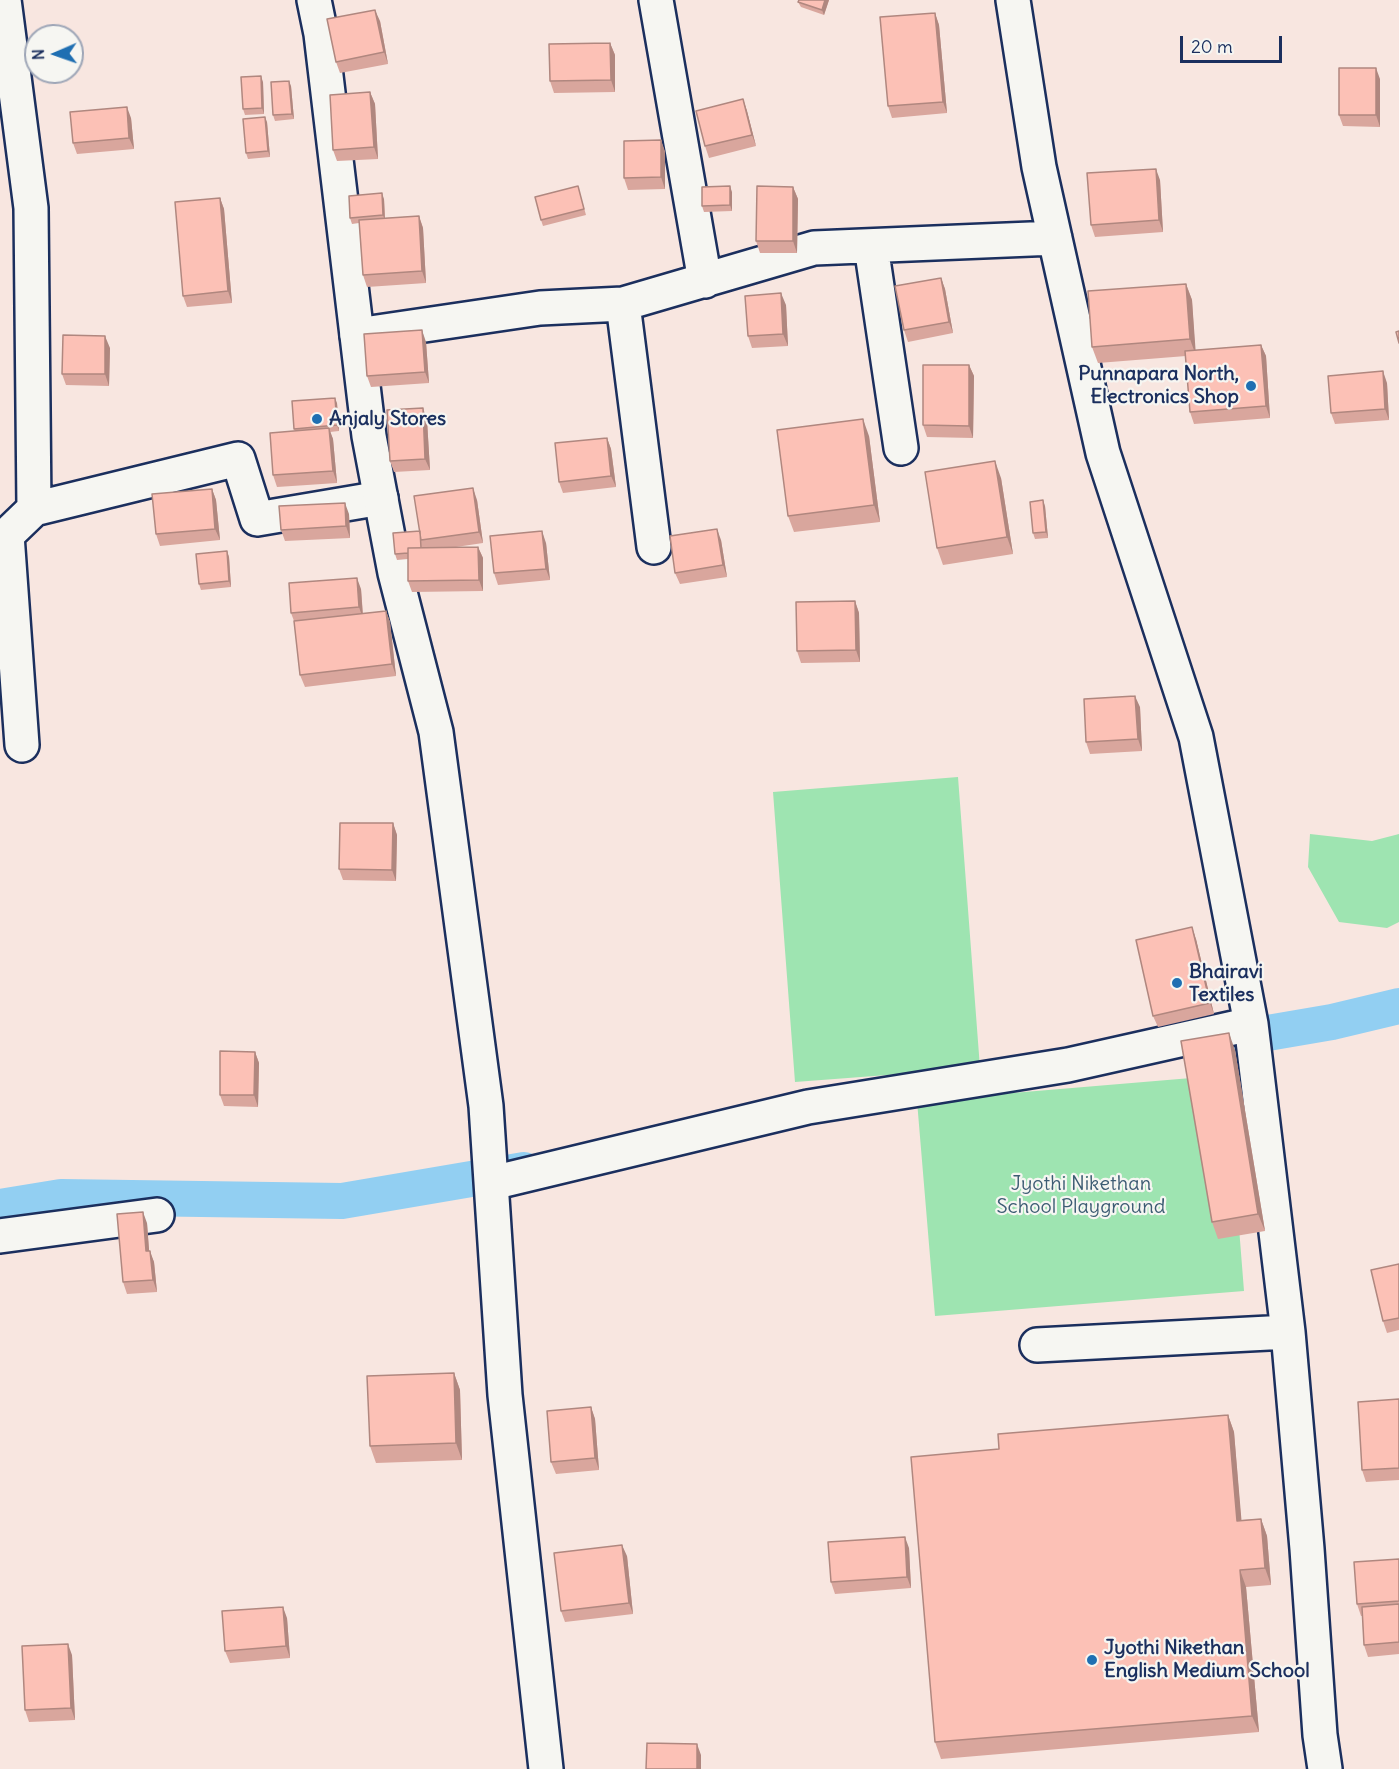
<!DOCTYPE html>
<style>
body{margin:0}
#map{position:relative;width:1399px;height:1769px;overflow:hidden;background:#f8e6e0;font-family:Delius,sans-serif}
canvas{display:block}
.north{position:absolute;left:24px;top:24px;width:60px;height:60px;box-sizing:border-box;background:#f6f6f2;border:2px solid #9ea6b7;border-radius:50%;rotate:268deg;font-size:16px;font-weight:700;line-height:24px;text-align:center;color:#1b2f5e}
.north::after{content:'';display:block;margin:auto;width:21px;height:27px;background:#1f6fb2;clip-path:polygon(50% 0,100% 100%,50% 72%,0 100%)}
.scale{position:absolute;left:1180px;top:36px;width:102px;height:27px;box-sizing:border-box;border:3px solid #1b2f5e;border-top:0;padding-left:8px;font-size:18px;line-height:21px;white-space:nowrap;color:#1b2f5e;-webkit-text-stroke:4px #f6f6f2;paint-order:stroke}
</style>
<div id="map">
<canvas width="1399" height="1769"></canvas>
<div class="north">N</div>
<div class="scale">20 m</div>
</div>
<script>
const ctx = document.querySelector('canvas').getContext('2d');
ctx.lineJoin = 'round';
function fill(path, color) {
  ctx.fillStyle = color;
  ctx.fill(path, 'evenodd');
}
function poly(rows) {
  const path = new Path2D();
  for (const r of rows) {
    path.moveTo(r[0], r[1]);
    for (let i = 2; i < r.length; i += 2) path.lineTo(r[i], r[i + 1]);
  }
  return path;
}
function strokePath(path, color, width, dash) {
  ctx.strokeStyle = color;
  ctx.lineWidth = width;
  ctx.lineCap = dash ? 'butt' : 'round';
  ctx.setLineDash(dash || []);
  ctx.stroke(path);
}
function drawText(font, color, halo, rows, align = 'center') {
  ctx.font = font + ' Delius,sans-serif';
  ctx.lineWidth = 4.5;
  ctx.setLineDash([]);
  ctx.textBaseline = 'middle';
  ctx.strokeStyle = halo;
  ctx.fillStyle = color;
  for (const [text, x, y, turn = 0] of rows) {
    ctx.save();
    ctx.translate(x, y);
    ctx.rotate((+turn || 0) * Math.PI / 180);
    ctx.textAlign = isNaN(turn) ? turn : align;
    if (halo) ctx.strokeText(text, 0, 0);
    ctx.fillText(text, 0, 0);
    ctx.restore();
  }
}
const green = poly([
 [958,777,980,1068,795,1082,773,792],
 [1310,834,1372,841,1399,834,1399,922,1387,928,1339,922,1308,867],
 [1227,1075,1244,1291,935,1316,917,1101]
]);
const canal = poly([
 [1221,1041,1332,1022,1399,1006],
 [0,1207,61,1197,342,1201,524,1170]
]);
const minor = poly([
 [4,0,31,208,34,509,7,535,22,745],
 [656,0,705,281],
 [1013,0,1039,167,1103,453,1196,737,1251,1024,1288,1332,1307,1549,1320,1735,1325,1769],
 [871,246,901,448],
 [623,304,654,547],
 [357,335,540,308,623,304,814,248,1055,238],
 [34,509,238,459,257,519,381,498],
 [492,1183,808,1107,1068,1065,1251,1024],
 [0,1236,157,1215],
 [1037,1345,1288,1332]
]);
const tertiary = poly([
 [314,0,321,34,369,436,395,573,436,732,486,1106,505,1395,546,1769]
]);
const wall = poly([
 [829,0,824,15,801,7,798,2],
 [935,13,939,25,947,113,892,118,888,106],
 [380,21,388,64,340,73,336,62],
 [610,43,615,55,615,92,554,93,550,81],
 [1380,79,1380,127,1343,126,1339,115],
 [263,82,264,114,245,115,243,109],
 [291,86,294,119,275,121,273,115],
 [370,92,375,104,378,159,337,161,333,150],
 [743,99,747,111,756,146,709,158,705,146],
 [131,118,134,149,77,154,73,143],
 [267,122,270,157,248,159,246,153],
 [661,140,665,152,665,189,628,190,624,178],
 [1160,180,1163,232,1095,237,1091,225],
 [578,186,586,215,543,226,541,220],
 [793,187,798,199,797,253,760,253,756,241],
 [732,192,732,211,704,212,702,206],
 [220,198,224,209,232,303,187,307,183,296],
 [384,199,385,218,419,216,423,228,426,283,367,287,363,275,359,223,352,224,350,218],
 [941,278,945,289,953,333,908,342,904,330],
 [1186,284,1192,300,1195,350,1261,345,1266,356,1270,418,1194,424,1190,412,1186,356,1098,363,1092,347],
 [786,305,788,346,752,348,748,336],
 [426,342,429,383,371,387,367,376],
 [110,348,109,386,66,385,62,374],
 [969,365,974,376,973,438,927,437,923,425],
 [1387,383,1389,420,1335,424,1331,413],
 [337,403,339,431,330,432,333,439,337,483,277,487,273,475,295,431,294,429],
 [427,420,430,470,394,472,390,461],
 [869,436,880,522,794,532,788,516],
 [607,438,611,449,616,487,563,493,559,482],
 [1001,478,1013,554,943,565,937,548],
 [212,489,216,500,220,540,160,546,156,534],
 [477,500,483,543,456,547,478,547,483,558,483,591,412,592,408,581,408,559,397,560,395,554,420,531],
 [1045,506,1048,538,1035,539,1033,533],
 [349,514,350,538,285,541,281,530],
 [721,540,727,577,680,584,675,573],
 [546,543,550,580,498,585,494,573],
 [227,551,229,557,231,587,201,590,199,584],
 [361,589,363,614,386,611,390,622,396,676,305,687,300,675,294,621,291,613],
 [855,601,859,613,860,662,801,663,797,651],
 [1140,707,1142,751,1090,754,1086,742],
 [393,823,397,835,396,881,343,880,339,869],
 [1196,939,1214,1014,1158,1027,1153,1016],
 [1235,1050,1265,1231,1218,1239,1212,1222],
 [255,1052,259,1063,258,1107,224,1106,220,1095],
 [147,1223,149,1251,154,1262,157,1292,127,1294,123,1282],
 [1399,1264,1399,1330,1387,1333,1383,1321],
 [454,1373,460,1390,462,1460,376,1463,370,1446],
 [1399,1399,1399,1480,1366,1482,1362,1470],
 [591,1407,595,1419,599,1470,556,1474,551,1462],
 [1228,1415,1234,1432,1241,1520,1261,1519,1267,1536,1271,1585,1246,1587,1259,1732,941,1759,935,1742,999,1449],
 [909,1548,911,1588,835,1594,831,1582],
 [627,1556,633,1614,565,1622,561,1611],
 [1399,1559,1399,1654,1368,1657,1364,1645,1362,1616,1361,1616,1357,1604],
 [287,1618,290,1658,230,1663,225,1651],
 [72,1655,75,1720,29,1722,25,1710]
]);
const shadedWall = poly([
 [825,0,829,0,824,15,822,10],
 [375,10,380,21,388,64,384,52],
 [935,13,939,25,947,113,943,102],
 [610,43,615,55,615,92,611,80],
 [1376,68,1380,79,1380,127,1376,115],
 [261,76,263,82,264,114,262,108],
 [289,81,291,86,294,119,292,114],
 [370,92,375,104,378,159,374,147],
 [743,99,747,111,756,146,752,135],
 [127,107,131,118,134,149,129,138],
 [265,117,267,122,270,157,268,151],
 [661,140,665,152,665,189,661,177],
 [1156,169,1160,180,1163,232,1159,220],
 [730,186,732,192,732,211,730,205],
 [793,187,798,199,797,253,793,241],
 [382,193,384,199,385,221,383,215],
 [220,198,224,209,232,303,228,291],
 [419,216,423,228,426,283,422,271],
 [941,278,945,289,953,333,949,322],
 [1186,284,1192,300,1196,356,1190,339],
 [781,293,786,305,788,346,783,334],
 [422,330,426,342,429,383,425,372],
 [105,336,110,348,109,386,105,374],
 [1261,345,1266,356,1270,418,1266,406],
 [969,365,974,376,973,438,969,426],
 [1383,371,1387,383,1389,420,1385,409],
 [335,398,337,403,339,431,337,425],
 [423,408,427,420,430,470,425,459],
 [863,419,869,436,880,522,874,505],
 [329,428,333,439,337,483,333,471],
 [607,438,611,449,616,487,611,476],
 [995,461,1001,478,1013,554,1007,537],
 [473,488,477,500,483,543,479,532],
 [212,489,216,500,220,540,215,529],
 [1043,500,1045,506,1048,538,1046,532],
 [345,503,349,514,350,538,346,526],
 [717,529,721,540,727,577,723,565],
 [542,531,546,543,550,580,546,569],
 [478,547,483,558,483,591,479,580],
 [227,551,229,557,231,587,229,581],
 [357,578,361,589,363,619,359,607],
 [855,601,859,613,860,662,856,650],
 [386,611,390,622,396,676,392,664],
 [1135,696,1140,707,1142,751,1138,739],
 [393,823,397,835,396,881,392,870],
 [1192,927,1196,939,1214,1014,1210,1003],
 [1229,1033,1235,1050,1265,1231,1258,1214],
 [255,1052,259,1063,258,1107,254,1095],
 [143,1212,147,1223,150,1262,146,1251],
 [150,1251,154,1262,157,1292,153,1280],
 [454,1373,460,1390,462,1460,456,1443],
 [591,1407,595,1419,599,1470,595,1458],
 [1228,1415,1234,1432,1243,1538,1237,1521],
 [1261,1519,1267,1536,1271,1585,1265,1568],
 [905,1537,909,1548,911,1588,907,1577],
 [622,1545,627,1556,633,1614,629,1603],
 [1240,1570,1246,1587,1259,1732,1252,1716],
 [283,1607,287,1618,290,1658,286,1646],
 [68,1644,72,1655,75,1720,71,1708],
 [697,1744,701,1755,701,1769,697,1769]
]);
const building = poly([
 [799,0,825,0,822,10,798,2,799,0],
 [375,10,384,52,336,62,327,19,375,10],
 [935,13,943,102,888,106,880,17,935,13],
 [610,43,611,80,550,81,549,44,610,43],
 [1339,68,1376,68,1376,115,1339,115,1339,68],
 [261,76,262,108,243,109,241,77,261,76],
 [289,81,292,114,273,115,271,82,289,81],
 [370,92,374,147,333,150,330,95,370,92],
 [743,99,752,135,705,146,696,111,743,99],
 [127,107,129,138,73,143,70,112,127,107],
 [265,117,268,151,246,153,243,119,265,117],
 [661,140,661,177,624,178,624,141,661,140],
 [1156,169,1159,220,1091,225,1087,173,1156,169],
 [578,186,584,209,541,220,535,197,578,186],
 [730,186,730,205,702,206,702,187,730,186],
 [757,186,793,187,793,241,756,241,757,186],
 [382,193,383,215,350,218,349,196,382,193],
 [220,198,228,291,183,296,175,202,220,198],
 [419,216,422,271,363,275,359,220,419,216],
 [941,278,949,322,904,330,895,286,941,278],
 [1186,284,1190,339,1092,347,1088,291,1186,284],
 [781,293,783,334,748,336,745,296,781,293],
 [422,330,425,372,367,376,364,334,422,330],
 [1399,331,1399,343,1396,332,1399,331],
 [63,335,105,336,105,374,62,374,63,335],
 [1261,345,1266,406,1190,412,1185,351,1261,345],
 [923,365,969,365,969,426,923,425,923,365],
 [1383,371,1385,409,1331,413,1328,376,1383,371],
 [335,398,337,425,294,429,292,401,335,398],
 [423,408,425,459,390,461,387,410,423,408],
 [863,419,874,505,788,516,777,430,863,419],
 [329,428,333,471,273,475,270,433,329,428],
 [607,438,611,476,559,482,555,443,607,438],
 [995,461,1007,537,937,548,925,472,995,461],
 [473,488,479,532,421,540,414,496,473,488],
 [212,489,215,529,156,534,152,494,212,489],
 [1043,500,1046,532,1033,533,1030,502,1043,500],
 [345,503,346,526,281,530,279,506,345,503],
 [717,529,723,565,675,573,670,536,717,529],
 [420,531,421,548,408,548,408,553,395,554,393,533,420,531],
 [542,531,546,569,494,573,490,536,542,531],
 [478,547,479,580,408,581,408,548,478,547],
 [227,551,229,581,199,584,196,554,227,551],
 [357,578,359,607,291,613,289,583,357,578],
 [855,601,856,650,797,651,796,602,855,601],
 [386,611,392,664,300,675,294,621,386,611],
 [1135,696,1138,739,1086,742,1084,699,1135,696],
 [340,823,393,823,392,870,339,869,340,823],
 [1192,927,1210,1003,1153,1016,1136,940,1192,927],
 [1229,1033,1258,1214,1212,1222,1181,1041,1229,1033],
 [220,1051,255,1052,254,1095,220,1095,220,1051],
 [143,1212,146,1251,150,1251,153,1280,123,1282,117,1214,143,1212],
 [1399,1264,1399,1318,1383,1321,1371,1270,1399,1264],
 [454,1373,456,1443,370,1446,367,1376,454,1373],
 [1399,1399,1399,1468,1362,1470,1358,1402,1399,1399],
 [591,1407,595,1458,551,1462,547,1411,591,1407],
 [1228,1415,1237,1521,1261,1519,1265,1568,1240,1570,1252,1716,935,1742,911,1457,999,1449,998,1434,1228,1415],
 [905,1537,907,1577,831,1582,828,1542,905,1537],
 [622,1545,629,1603,561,1611,554,1553,622,1545],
 [1399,1559,1399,1601,1357,1604,1354,1562,1399,1559],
 [1399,1604,1399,1642,1364,1645,1362,1607,1399,1604],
 [283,1607,286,1646,225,1651,222,1611,283,1607],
 [68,1644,71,1708,25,1710,22,1646,68,1644],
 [647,1743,697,1744,697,1769,646,1769,647,1743]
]);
const markers = [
 [1251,386,6,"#1f6fb2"],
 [317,419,6,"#1f6fb2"],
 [1177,983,6,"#1f6fb2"],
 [1092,1660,6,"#1f6fb2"]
];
const poiNames = [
 ["Punnapara North,",1239,374,"right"],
 ["Electronics Shop",1239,397,"right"],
 ["Anjaly Stores",329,419],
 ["Bhairavi",1189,972],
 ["Textiles",1189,995],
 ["Jyothi Nikethan",1104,1648],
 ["English Medium School",1104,1671]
];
const parkNames = [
 ["Jyothi Nikethan",1081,1184],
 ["School Playground",1081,1207]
];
fill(green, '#9ee4b1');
strokePath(canal, '#92cff2', 36);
strokePath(minor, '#1b2f5e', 38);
strokePath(tertiary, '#1b2f5e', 38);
strokePath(minor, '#f6f6f2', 33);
strokePath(tertiary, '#f6f6f2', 33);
fill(wall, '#d9a69d');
fill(shadedWall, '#b0877f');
fill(building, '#fcc1b6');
strokePath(building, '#b0877f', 1.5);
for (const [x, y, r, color] of markers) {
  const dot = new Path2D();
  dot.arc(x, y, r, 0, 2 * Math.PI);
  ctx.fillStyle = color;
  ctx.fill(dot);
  strokePath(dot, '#f6f6f2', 2);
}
drawText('bold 20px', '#1b2f5e', '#f6f6f2', poiNames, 'left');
drawText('20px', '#3c5c73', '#f6f6f2', parkNames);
</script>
